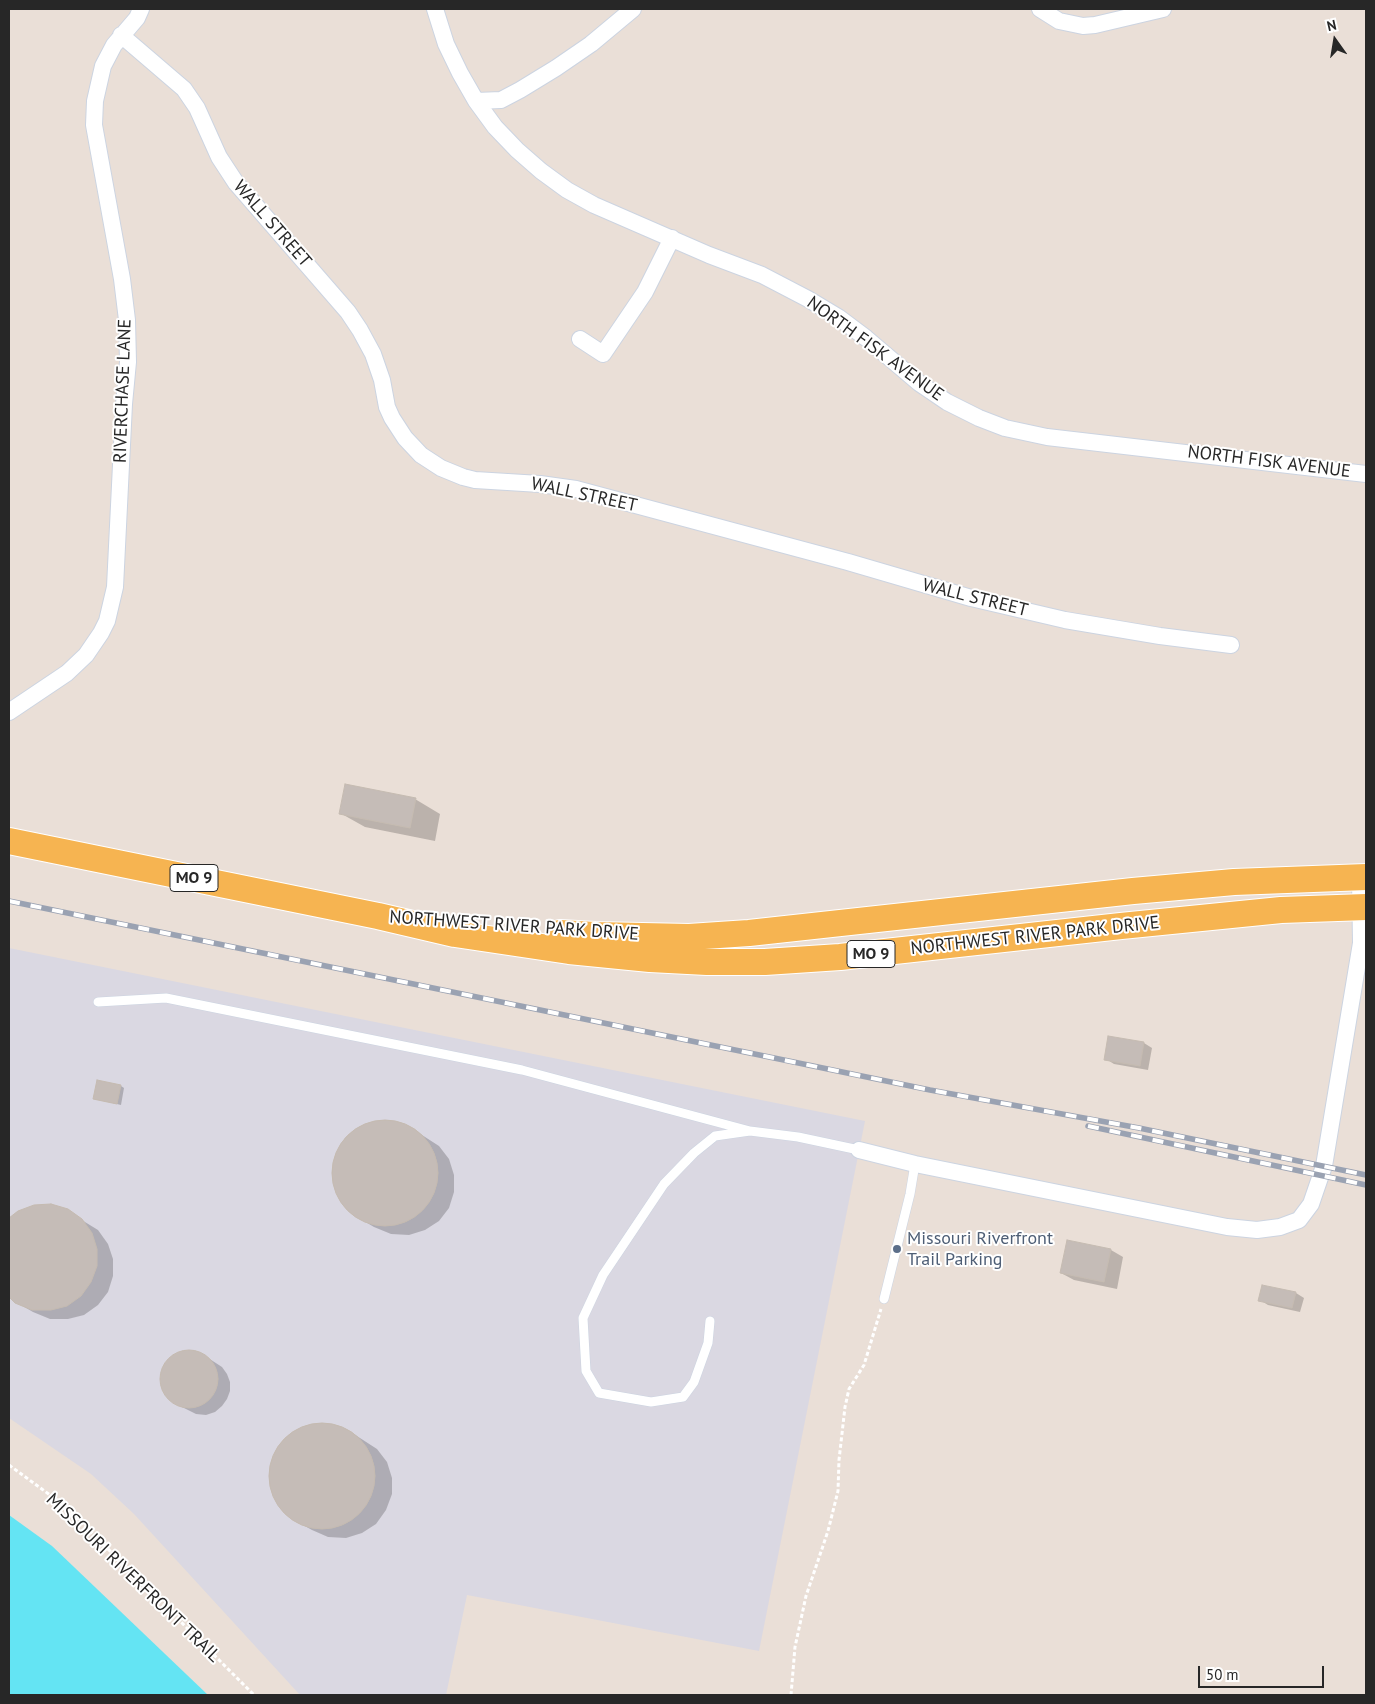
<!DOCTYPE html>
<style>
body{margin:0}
#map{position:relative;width:1375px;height:1704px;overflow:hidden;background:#eadfd7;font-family:"PT Sans",sans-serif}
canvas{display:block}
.frame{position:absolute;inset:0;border:10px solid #272727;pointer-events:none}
.north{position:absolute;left:1310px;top:15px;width:50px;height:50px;-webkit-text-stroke:4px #fff;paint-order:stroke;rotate:347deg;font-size:14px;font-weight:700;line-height:20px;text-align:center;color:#272727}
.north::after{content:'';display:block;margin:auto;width:18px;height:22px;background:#272727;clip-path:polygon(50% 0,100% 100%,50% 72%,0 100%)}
.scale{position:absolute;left:1198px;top:1666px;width:126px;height:22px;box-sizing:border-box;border:2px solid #272727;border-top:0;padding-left:6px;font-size:15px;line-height:18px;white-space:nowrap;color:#272727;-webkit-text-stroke:4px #fff;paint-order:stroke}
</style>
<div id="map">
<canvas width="1375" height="1704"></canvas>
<div class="frame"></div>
<div class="north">N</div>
<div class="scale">50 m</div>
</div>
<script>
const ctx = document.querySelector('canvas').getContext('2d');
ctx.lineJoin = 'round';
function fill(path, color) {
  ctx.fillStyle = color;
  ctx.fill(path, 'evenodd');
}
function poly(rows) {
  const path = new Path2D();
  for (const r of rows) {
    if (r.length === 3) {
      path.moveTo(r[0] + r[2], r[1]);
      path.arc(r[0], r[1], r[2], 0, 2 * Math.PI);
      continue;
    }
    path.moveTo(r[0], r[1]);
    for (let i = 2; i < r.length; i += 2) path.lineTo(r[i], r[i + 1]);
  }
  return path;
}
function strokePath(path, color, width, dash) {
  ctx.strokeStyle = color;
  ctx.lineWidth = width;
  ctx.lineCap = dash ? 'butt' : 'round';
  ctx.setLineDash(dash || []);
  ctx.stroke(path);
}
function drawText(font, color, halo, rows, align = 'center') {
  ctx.font = font + ' "PT Sans",sans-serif';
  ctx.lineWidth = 4;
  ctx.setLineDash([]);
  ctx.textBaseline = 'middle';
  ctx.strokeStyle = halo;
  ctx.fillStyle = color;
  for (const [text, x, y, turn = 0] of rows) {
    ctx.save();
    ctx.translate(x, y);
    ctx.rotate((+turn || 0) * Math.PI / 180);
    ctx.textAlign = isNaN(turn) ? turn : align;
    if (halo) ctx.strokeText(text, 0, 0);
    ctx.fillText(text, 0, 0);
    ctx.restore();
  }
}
const industrial = poly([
 [9,948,865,1121,759,1651,467,1595,446,1695,300,1695,134,1514,91,1474,9,1418]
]);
const water = poly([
 [9,1515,52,1546,208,1695,9,1695]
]);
const shadow = poly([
 [415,799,440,814,435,841,365,827,340,813],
 [1109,1037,1144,1043,1152,1048,1148,1070,1114,1064,1106,1059],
 [121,1086,124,1088,121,1105,95,1099],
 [375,1121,392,1121,408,1126,439,1146,449,1159,454,1175,454,1192,449,1208,439,1221,425,1230,409,1235,391,1234,374,1227,357,1217,343,1205,335,1189,332,1171,336,1154,345,1138,359,1127],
 [67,1211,98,1230,108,1244,113,1259,113,1276,108,1292,98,1305,84,1315,68,1319,50,1319,33,1312,16,1302,9,1295,9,1220,19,1212],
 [1111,1250,1123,1257,1117,1289,1074,1280,1061,1273],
 [1296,1293,1304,1298,1300,1312,1268,1305,1260,1300],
 [193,1351,202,1354,222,1367,227,1374,230,1382,230,1391,227,1399,222,1406,215,1412,206,1415,196,1414,174,1403,167,1396,162,1388,161,1379,163,1369,168,1361,175,1355,184,1352],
 [313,1424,330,1424,346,1429,377,1449,387,1462,392,1478,392,1494,386,1510,376,1524,362,1533,346,1538,328,1537,312,1530,294,1520,281,1508,272,1492,270,1474,274,1456,283,1441,297,1430]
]);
const building = poly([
 [345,784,416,798,410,828,339,814,345,784],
 [1108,1036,1144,1042,1140,1066,1104,1060,1108,1036],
 [97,1080,121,1085,117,1104,93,1099,97,1080],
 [385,1173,53],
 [51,1204,68,1209,82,1219,92,1233,97,1249,97,1266,91,1282,81,1296,67,1306,51,1310,32,1310,15,1303,9,1297,9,1218,18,1211,34,1205,51,1204],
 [1067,1240,1111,1249,1104,1282,1060,1273,1067,1240],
 [1262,1285,1296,1292,1292,1308,1258,1301,1262,1285],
 [189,1379,29],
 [322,1476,53]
]);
const path = poly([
 [9,1465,65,1506,254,1695],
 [791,1695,795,1647,806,1596,828,1531,838,1491,839,1460,845,1407,849,1389,864,1365,881,1309]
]);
const service = poly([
 [98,1002,166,998,522,1070,750,1131],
 [884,1299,910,1194,915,1164],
 [710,1321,708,1343,694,1382,683,1397,651,1402,599,1393,586,1371,583,1318,603,1275,664,1184,694,1153,715,1136,750,1131,798,1137,859,1150]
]);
const minor = poly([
 [435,9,446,44,460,73,476,101,495,127,517,150,541,171,567,190,594,205,709,255,762,275,808,299,838,317,866,338,919,383,947,402,979,418,1005,428,1047,437,1366,474],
 [1040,9,1059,21,1083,26,1095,25,1163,9],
 [121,35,184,89,197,108,219,157,236,183,348,312,360,330,373,354,382,380,387,407,392,418,405,438,421,455,441,468,463,477,475,480,540,484,576,489,848,562,971,598,1065,620,1160,636,1231,645],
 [476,101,501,100,520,90,556,68,591,44,633,9],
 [580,339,603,354,645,292,672,238],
 [9,712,67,673,86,655,101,633,107,621,115,587,124,404,128,362,127,320,122,279,94,125,95,101,103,66,114,45,137,18,141,9],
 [859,1150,915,1164,1227,1227,1257,1230,1280,1227,1299,1220,1311,1204,1324,1166,1361,943,1360,877]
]);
const primary = poly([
 [9,841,378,916,455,934,569,951,650,959,707,962,765,962,840,957,1121,926,1281,910,1366,907],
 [560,933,595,935,689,937,749,933,1133,891,1234,882,1366,877]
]);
const rail = poly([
 [9,901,930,1090,1139,1128,1366,1175],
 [1088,1126,1366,1185]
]);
const markers = [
 [897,1249,5,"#5c6f8a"]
];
const shields = [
 [194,878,48],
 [871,954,48]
];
const shieldNames = [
 ["MO 9",194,878],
 ["MO 9",871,954]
];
const streetNames = [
 ["WALL STREET",272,224,49],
 ["NORTH FISK AVENUE",875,349,36],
 ["RIVERCHASE LANE",123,391,-88],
 ["NORTH FISK AVENUE",1269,462,7],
 ["WALL STREET",584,495,12],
 ["WALL STREET",975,598,14],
 ["NORTHWEST RIVER PARK DRIVE",514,926,4],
 ["NORTHWEST RIVER PARK DRIVE",1035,936,-6],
 ["MISSOURI RIVERFRONT TRAIL",133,1578,44]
];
const serviceNames = [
 ["Missouri Riverfront",907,1239],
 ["Trail Parking",907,1260]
];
fill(industrial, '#dad8e2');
fill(water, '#64e4f3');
fill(shadow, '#0003');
fill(building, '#c5bcb7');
strokePath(building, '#c5bbb1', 1);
strokePath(service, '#ccd4e1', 10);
strokePath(minor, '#ccd4e1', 18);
strokePath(primary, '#fff', 28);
strokePath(path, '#fff', 3, [4, 2.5]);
strokePath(service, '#fff', 9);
strokePath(minor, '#fff', 16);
strokePath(primary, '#f6b451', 26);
strokePath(rail, '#9aa2b2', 5.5);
strokePath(rail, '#fff', 4, [11]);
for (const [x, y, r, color] of markers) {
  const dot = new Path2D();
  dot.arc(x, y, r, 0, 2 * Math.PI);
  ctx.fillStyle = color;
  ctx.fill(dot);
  strokePath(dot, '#fff', 2);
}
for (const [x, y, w] of shields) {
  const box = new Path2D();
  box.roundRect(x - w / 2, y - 13.5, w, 27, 4);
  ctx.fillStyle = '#fff';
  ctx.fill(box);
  strokePath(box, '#272727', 1);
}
drawText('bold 16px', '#272727', null, shieldNames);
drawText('18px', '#272727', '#fff', streetNames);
drawText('18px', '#4e5e75', '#fff', serviceNames, 'left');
</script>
